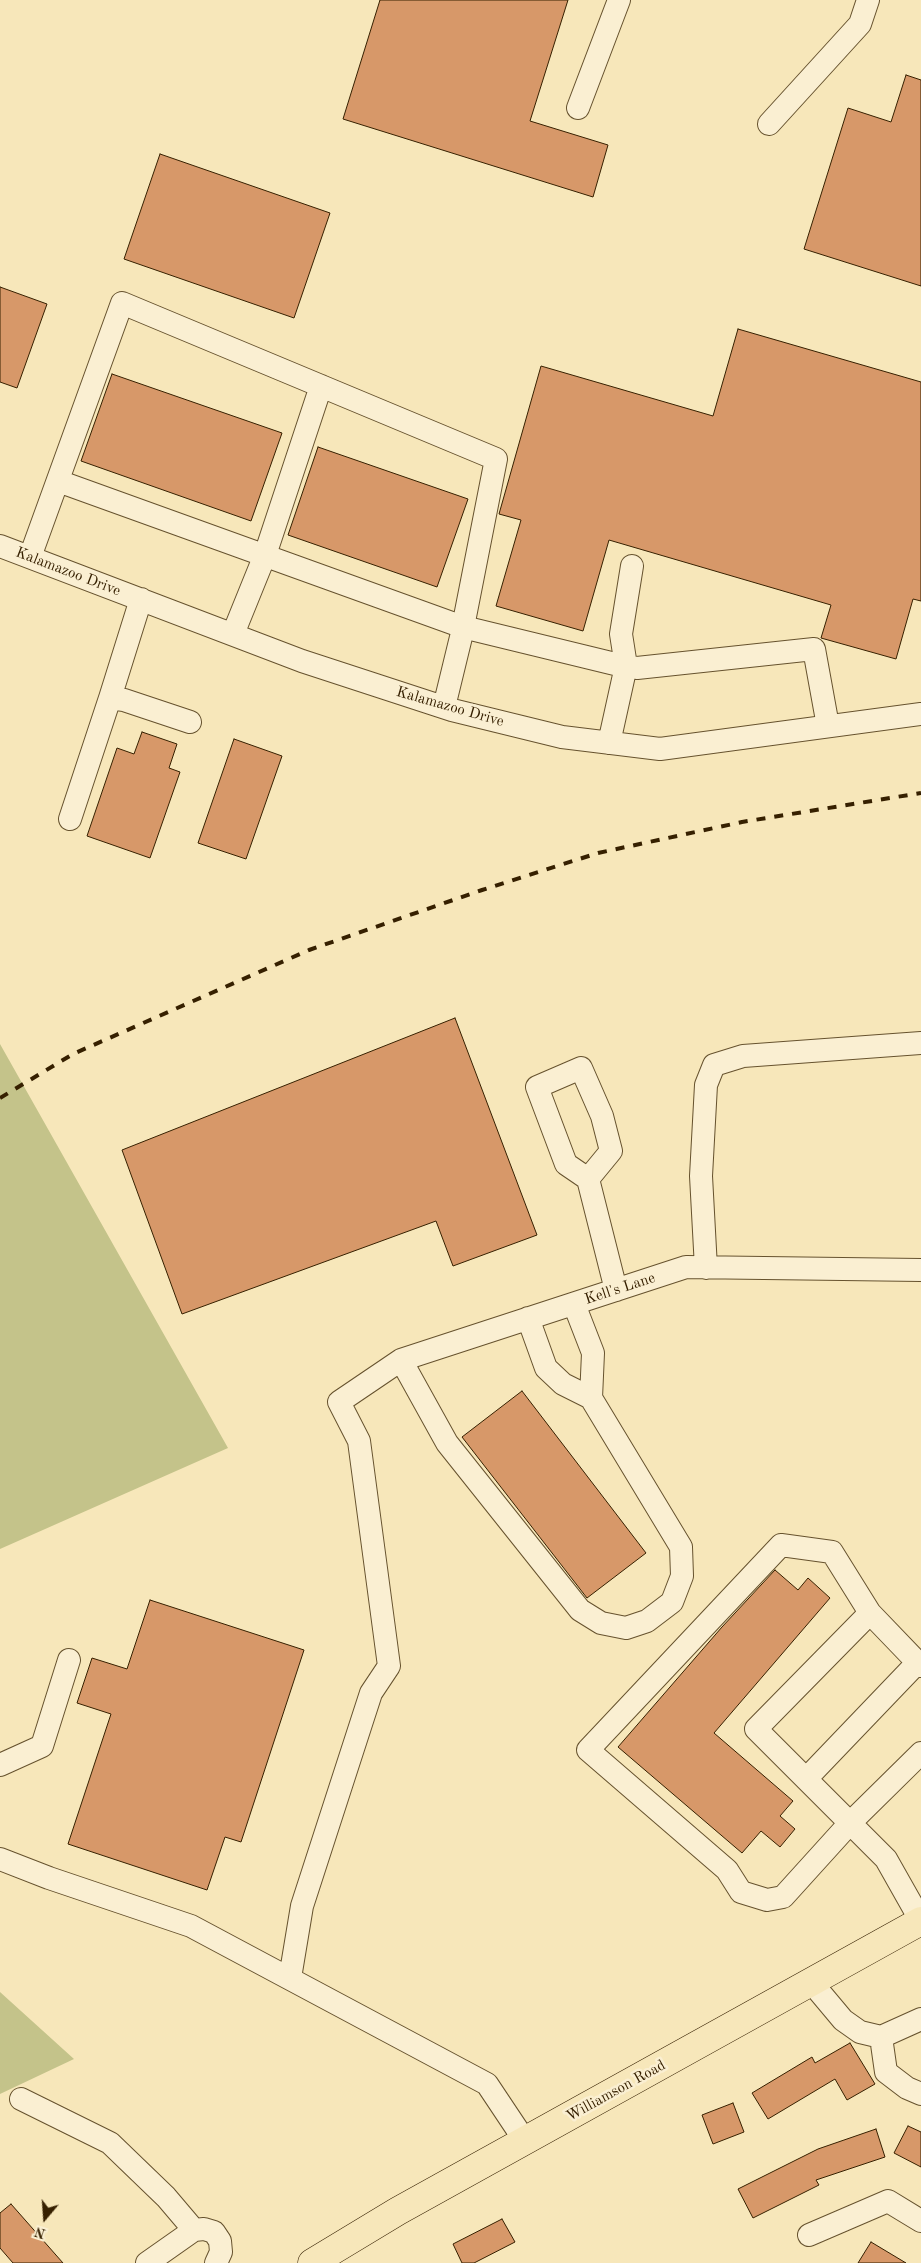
<!DOCTYPE html>
<style>
body{margin:0}
#map{position:relative;width:921px;height:2263px;overflow:hidden;background:#f7e7ba;font-family:"Old Standard TT",serif}
canvas{display:block}
.north{position:absolute;left:20px;top:2193px;width:50px;height:50px;-webkit-text-stroke:4px #faefd2;paint-order:stroke;rotate:198deg;font-size:14px;font-weight:700;line-height:20px;text-align:center;color:#362000}
.north::after{content:'';display:block;margin:auto;width:18px;height:22px;background:#362000;clip-path:polygon(50% 0,100% 100%,50% 72%,0 100%)}
</style>
<div id="map">
<canvas width="921" height="2263"></canvas>
<div class="north">N</div>
</div>
<script>
const ctx = document.querySelector('canvas').getContext('2d');
ctx.lineJoin = 'round';
function fill(path, color) {
  ctx.fillStyle = color;
  ctx.fill(path, 'evenodd');
}
function poly(rows) {
  const path = new Path2D();
  for (const r of rows) {
    path.moveTo(r[0], r[1]);
    for (let i = 2; i < r.length; i += 2) path.lineTo(r[i], r[i + 1]);
  }
  return path;
}
function strokePath(path, color, width, dash) {
  ctx.strokeStyle = color;
  ctx.lineWidth = width;
  ctx.lineCap = dash ? 'butt' : 'round';
  ctx.setLineDash(dash || []);
  ctx.stroke(path);
}
function drawText(font, color, halo, rows, align = 'center') {
  ctx.font = font + ' "Old Standard TT",serif';
  ctx.lineWidth = 5;
  ctx.setLineDash([]);
  ctx.textBaseline = 'middle';
  ctx.strokeStyle = halo;
  ctx.fillStyle = color;
  for (const [text, x, y, turn = 0] of rows) {
    ctx.save();
    ctx.translate(x, y);
    ctx.rotate((+turn || 0) * Math.PI / 180);
    ctx.textAlign = isNaN(turn) ? turn : align;
    if (halo) ctx.strokeText(text, 0, 0);
    ctx.fillText(text, 0, 0);
    ctx.restore();
  }
}
const green = poly([
 [0,1044,228,1448,0,1549],
 [0,1992,74,2059,0,2094]
]);
const building = poly([
 [380,0,568,0,530,121,608,145,593,197,343,119,380,0],
 [906,75,921,80,921,286,804,249,848,108,891,122,906,75],
 [160,154,330,213,294,318,124,259,160,154],
 [0,287,47,304,17,388,0,382,0,287],
 [738,329,921,382,921,601,913,599,896,659,821,638,831,605,609,540,583,631,496,606,521,520,499,514,541,366,713,416,738,329],
 [112,374,282,433,251,521,81,461,112,374],
 [318,447,468,499,437,587,288,535,318,447],
 [142,732,177,744,169,768,180,772,150,858,87,836,117,748,134,754,142,732],
 [234,739,282,756,246,859,198,843,234,739],
 [455,1018,537,1235,453,1266,436,1221,182,1314,122,1150,455,1018],
 [522,1391,646,1553,587,1598,462,1437,522,1391],
 [775,1570,798,1590,808,1578,830,1598,714,1733,793,1801,780,1816,795,1829,780,1847,761,1831,742,1853,618,1747,722,1627,775,1570],
 [150,1600,304,1650,241,1842,225,1837,207,1890,68,1844,111,1714,77,1703,92,1658,127,1669,150,1600],
 [850,2043,875,2084,847,2100,835,2079,768,2119,752,2093,812,2057,815,2063,850,2043],
 [733,2103,744,2132,713,2144,702,2115,733,2103],
 [908,2126,921,2132,921,2167,894,2153,908,2126],
 [876,2129,885,2157,816,2180,819,2185,753,2218,738,2189,818,2149,876,2129],
 [11,2204,63,2263,13,2263,0,2248,0,2213,11,2204],
 [502,2219,515,2242,474,2263,462,2263,453,2244,502,2219],
 [871,2242,906,2263,858,2263,871,2242]
]);
const minor = poly([
 [578,108,619,0],
 [769,124,860,24,868,0],
 [58,481,463,627,615,664,637,668,814,649,828,726],
 [0,546,302,661,452,710,562,737,660,749,921,714],
 [30,557,122,303,496,459,461,637,444,707],
 [233,634,265,555,321,386],
 [110,698,141,599],
 [609,743,626,666,621,634,632,566],
 [70,819,110,698,124,700,190,722],
 [588,1179,611,1151,602,1116,581,1068,537,1087,566,1164,588,1179,616,1290],
 [706,1268,701,1176,706,1085,714,1065,743,1056,921,1043],
 [528,1318,546,1368,563,1384,591,1398,593,1353,574,1304],
 [401,1360,447,1443,580,1610,601,1623,626,1628,647,1621,672,1602,682,1576,681,1547,591,1398],
 [870,1613,756,1729,886,1859,921,1921],
 [921,1666,870,1613,832,1552,781,1545,588,1750,727,1870,741,1892,767,1900,783,1897,850,1823,921,1753],
 [0,1765,42,1746,69,1660],
 [806,1779,918,1662],
 [0,1859,49,1878,191,1926,487,2084,525,2141],
 [290,1978,302,1906,371,1693,389,1666,359,1441,339,1402,401,1360,686,1267,921,1270],
 [812,1983,843,2020,860,2032,881,2037,921,2019],
 [881,2037,886,2072,907,2088,921,2094],
 [21,2099,110,2143,166,2197,194,2230],
 [809,2235,888,2201,921,2221],
 [147,2263,194,2230,204,2229,214,2232,220,2241,221,2252,216,2263]
]);
const major = poly([
 [312,2263,398,2211,921,1921]
]);
const rail = poly([
 [0,1098,73,1054,309,950,482,890,598,853,742,822,921,793]
]);
const streetNames = [
 ["Kalamazoo Drive",68,572,21],
 ["Kalamazoo Drive",450,707,16],
 ["Kell's Lane",620,1289,-18],
 ["Williamson Road",616,2091,-29]
];
fill(green, '#c4c38a');
fill(building, '#d79869');
strokePath(building, '#362000', 1);
strokePath(minor, '#66522e', 24);
strokePath(major, '#362000', 29);
strokePath(minor, '#faefd2', 22);
strokePath(major, '#f7e7ba', 28);
strokePath(rail, '#362000', 4, [9, 9]);
drawText('15px', '#362000', '#faefd2', streetNames);
</script>
